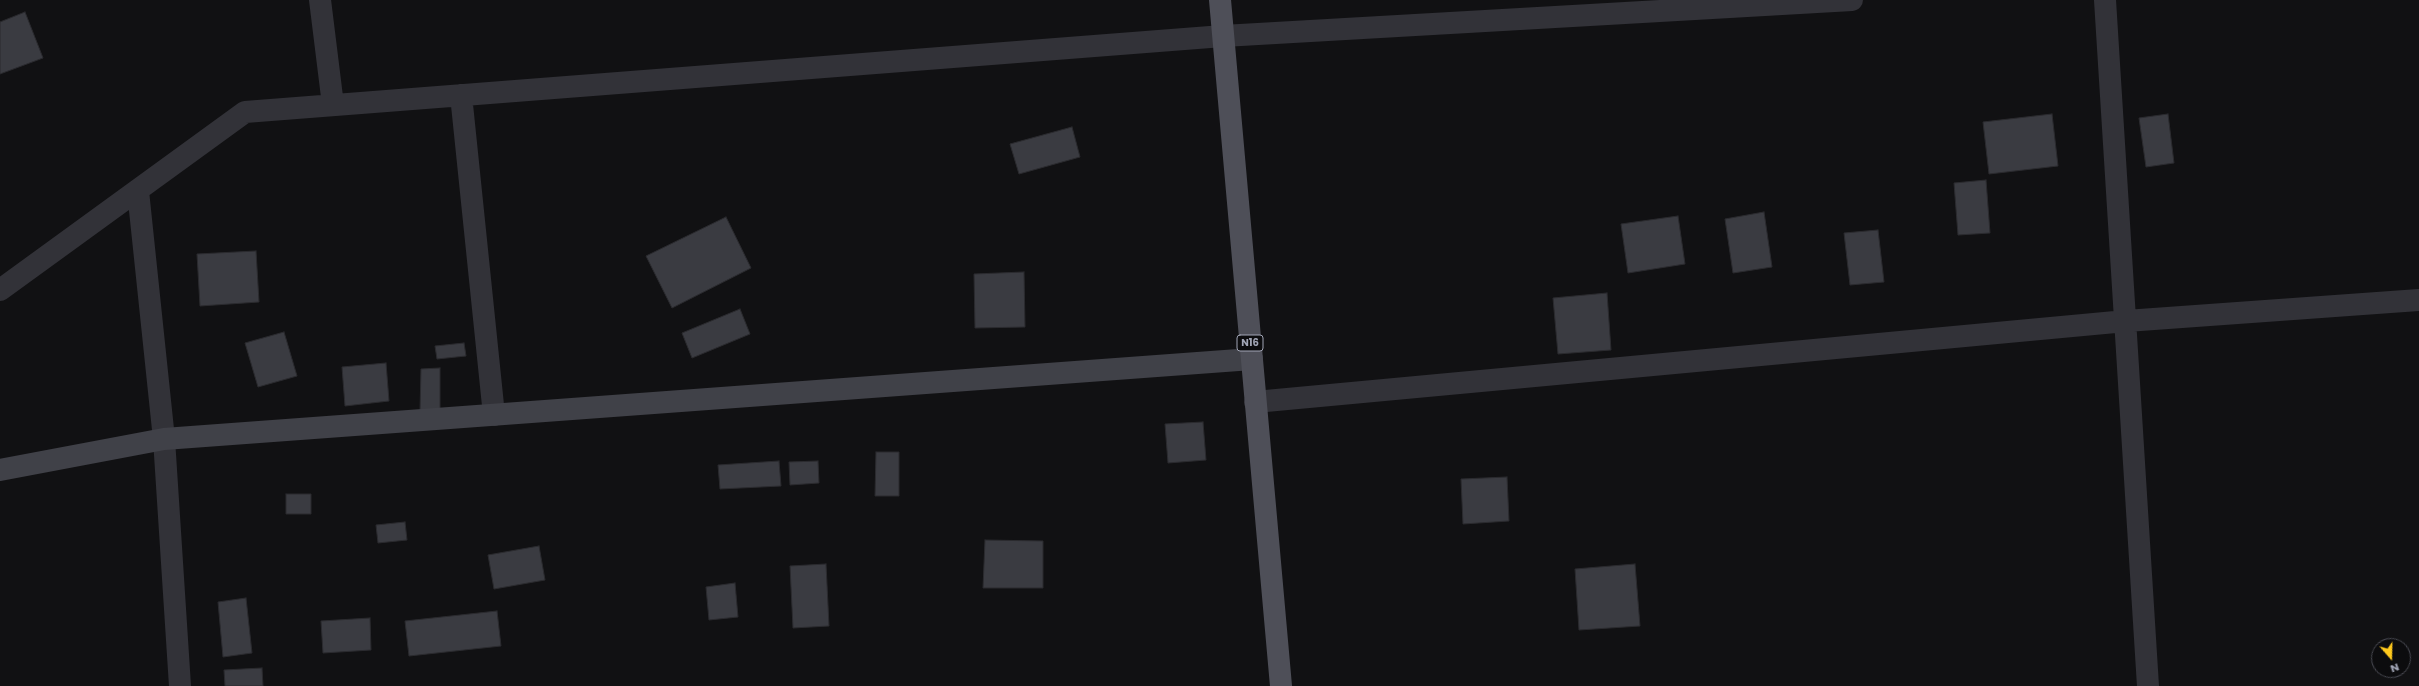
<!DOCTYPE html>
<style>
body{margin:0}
#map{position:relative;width:2419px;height:686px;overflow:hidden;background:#111113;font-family:Poppins,sans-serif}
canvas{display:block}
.north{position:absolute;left:2371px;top:638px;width:40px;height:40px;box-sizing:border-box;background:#0c0c0e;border:1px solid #484951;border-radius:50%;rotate:160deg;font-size:11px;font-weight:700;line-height:16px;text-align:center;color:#a1a5b5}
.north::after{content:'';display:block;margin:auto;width:14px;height:18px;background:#ffc91d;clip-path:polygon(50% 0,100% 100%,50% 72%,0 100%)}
</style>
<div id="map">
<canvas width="2419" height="686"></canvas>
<div class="north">N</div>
</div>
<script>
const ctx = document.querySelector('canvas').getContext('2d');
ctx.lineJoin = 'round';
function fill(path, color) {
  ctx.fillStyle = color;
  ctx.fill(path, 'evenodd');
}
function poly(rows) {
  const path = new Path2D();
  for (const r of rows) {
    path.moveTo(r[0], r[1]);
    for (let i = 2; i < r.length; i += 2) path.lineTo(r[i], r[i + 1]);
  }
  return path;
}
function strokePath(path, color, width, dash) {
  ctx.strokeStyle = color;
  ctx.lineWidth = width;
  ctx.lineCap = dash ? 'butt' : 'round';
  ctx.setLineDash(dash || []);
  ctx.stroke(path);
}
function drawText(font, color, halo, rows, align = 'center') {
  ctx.font = font + ' Poppins,sans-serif';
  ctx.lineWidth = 4;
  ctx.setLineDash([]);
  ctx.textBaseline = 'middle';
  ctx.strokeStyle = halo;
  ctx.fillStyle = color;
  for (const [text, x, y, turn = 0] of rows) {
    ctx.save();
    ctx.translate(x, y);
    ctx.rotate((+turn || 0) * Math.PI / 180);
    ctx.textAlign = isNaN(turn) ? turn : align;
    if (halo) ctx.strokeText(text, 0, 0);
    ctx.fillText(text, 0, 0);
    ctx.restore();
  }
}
const building = poly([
 [25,12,43,58,0,74,0,22,25,12],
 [2052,114,2058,166,1989,174,1983,122,2052,114],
 [2168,114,2174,163,2146,167,2139,118,2168,114],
 [1072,127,1080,157,1019,174,1010,144,1072,127],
 [1986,180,1990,233,1958,235,1954,183,1986,180],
 [1764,212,1772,267,1733,273,1725,219,1764,212],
 [1678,216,1685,264,1628,273,1621,224,1678,216],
 [726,217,751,268,672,308,646,256,726,217],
 [1878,230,1884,282,1850,285,1844,233,1878,230],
 [256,251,259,302,200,306,197,254,256,251],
 [1024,272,1025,327,975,328,974,274,1024,272],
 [1607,293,1611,350,1558,354,1553,298,1607,293],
 [740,309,750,334,692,358,682,333,740,309],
 [284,332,297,376,258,387,245,343,284,332],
 [464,343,466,356,437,359,435,346,464,343],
 [386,363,389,401,345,406,342,367,386,363],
 [440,368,440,411,420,411,421,369,440,368],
 [1203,422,1206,460,1168,463,1165,424,1203,422],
 [876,452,899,452,899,496,875,496,876,452],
 [779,461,781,486,720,489,718,465,779,461],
 [818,461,819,483,790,485,789,462,818,461],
 [1507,477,1509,521,1463,524,1461,479,1507,477],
 [286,494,311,494,311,514,286,514,286,494],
 [405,522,407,540,378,543,376,525,405,522],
 [985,540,1043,541,1043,588,983,588,985,540],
 [539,546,545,580,494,589,488,555,539,546],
 [826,564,829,626,793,628,790,566,826,564],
 [1635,564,1640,626,1579,630,1575,569,1635,564],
 [735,583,738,617,709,620,706,587,735,583],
 [246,598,252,653,223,657,218,602,246,598],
 [497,611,501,646,409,656,405,621,497,611],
 [370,618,371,650,323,653,321,621,370,618],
 [262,668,263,686,225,686,224,670,262,668]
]);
const street = poly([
 [320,0,333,105],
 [2105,0,2148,686],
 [461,95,494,415],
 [138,191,164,439,180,686],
 [0,290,245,112,1223,36,1852,0],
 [1255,402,2126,321,2419,300]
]);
const secondary = poly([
 [0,470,164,439,1252,359]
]);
const primary = poly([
 [1220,0,1281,686]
]);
const shields = [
 [1250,343,26]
];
const shieldNames = [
 ["N16",1250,343]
];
fill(building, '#3a3b41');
strokePath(building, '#2b2b2f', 1);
strokePath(street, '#323238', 22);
strokePath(secondary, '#404148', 22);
strokePath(primary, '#4e4f58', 22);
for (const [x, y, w] of shields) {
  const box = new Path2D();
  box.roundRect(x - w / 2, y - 8, w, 16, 3);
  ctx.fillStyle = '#0c0c0e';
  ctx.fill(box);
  strokePath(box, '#a1a5b5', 1);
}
drawText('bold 10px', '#a1a5b5', null, shieldNames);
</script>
